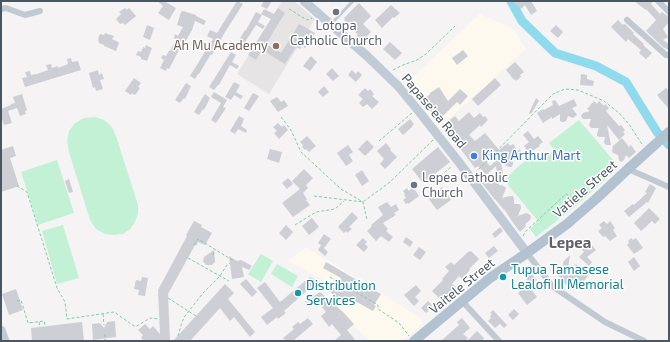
<!DOCTYPE html>
<style>
body{margin:0}
#map{position:relative;width:670px;height:342px;overflow:hidden;background:#f5f3f3;font-family:"Exo 2",sans-serif}
canvas{display:block}
.frame{position:absolute;inset:0;border:2px solid #4a5661;pointer-events:none}
</style>
<div id="map">
<canvas width="670" height="342"></canvas>
<div class="frame"></div>
</div>
<script>
const ctx = document.querySelector('canvas').getContext('2d');
ctx.lineJoin = 'round';
function fill(path, color) {
  ctx.fillStyle = color;
  ctx.fill(path, 'evenodd');
}
function poly(rows) {
  const path = new Path2D();
  for (const r of rows) {
    path.moveTo(r[0], r[1]);
    for (let i = 2; i < r.length; i += 2) path.lineTo(r[i], r[i + 1]);
  }
  return path;
}
function strokePath(path, color, width, dash) {
  ctx.strokeStyle = color;
  ctx.lineWidth = width;
  ctx.lineCap = dash ? 'butt' : 'round';
  ctx.setLineDash(dash || []);
  ctx.stroke(path);
}
function drawText(font, color, halo, rows, align = 'center') {
  ctx.font = font + ' "Exo 2",sans-serif';
  ctx.lineWidth = 3;
  ctx.setLineDash([]);
  ctx.textBaseline = 'middle';
  ctx.strokeStyle = halo;
  ctx.fillStyle = color;
  for (const [text, x, y, turn = 0] of rows) {
    ctx.save();
    ctx.translate(x, y);
    ctx.rotate((+turn || 0) * Math.PI / 180);
    ctx.textAlign = isNaN(turn) ? turn : align;
    if (halo) ctx.strokeText(text, 0, 0);
    ctx.fillText(text, 0, 0);
    ctx.restore();
  }
}
const commercial = poly([
 [480,14,514,29,526,49,439,128,404,85],
 [306,247,421,318,423,324,402,341,370,341,325,299,334,286,288,261]
]);
const education = poly([
 [282,1,294,1,315,19,269,94,237,74]
]);
const green = poly([
 [95,117,104,120,112,127,116,136,138,205,138,213,135,222,130,229,123,234,114,235,105,234,96,229,90,220,69,152,67,141,69,131,75,123,84,118],
 [579,120,619,167,577,205,536,237,530,229,538,221,504,180,519,166,534,154,540,161,554,150,549,143],
 [57,160,74,213,38,225,21,172],
 [63,225,79,278,57,284,42,231],
 [261,254,273,261,261,282,248,274],
 [277,264,298,276,292,287,271,274]
]);
const river = poly([
 [511,1,522,21,555,53,596,66,626,82,657,132,669,145]
]);
const building = poly([
 [157,1,164,1,176,8,169,20,158,13,163,6],
 [237,1,243,4,225,32,212,55,211,54,199,74,198,74,195,79,190,76,213,39,207,36,210,30,217,33],
 [264,1,272,1,267,9,261,6],
 [512,1,531,1,537,11,531,15,525,5,521,9],
 [634,1,653,1,651,4,660,14,662,12,666,15,669,16,669,22,663,29,668,37,663,40,669,44,669,50,663,47,646,31,656,20,646,9,646,10],
 [359,3,371,16,363,24,371,32,363,40,361,39,359,41,355,37,358,35,344,20,345,19,344,18],
 [391,5,400,13,394,18,393,17,382,28,375,20],
 [125,8,127,10,129,8,136,16,125,25,123,23,120,24,116,19,121,14,119,12],
 [278,8,285,13,266,44,281,53,299,24,308,29,315,33,313,36,316,37,312,44,309,43,305,48,302,46,300,49,296,47,285,64,262,50,256,60,248,55,271,19,261,14,264,9,274,14],
 [183,11,196,15,196,16,206,21,204,25,195,21,192,30,181,49,180,48,169,69,167,68,166,71,160,68,164,60,161,58,163,55,166,56,169,51,170,51,176,39,174,38,175,34,178,36,183,27,177,25,181,12],
 [256,12,262,15,258,22,265,26,263,29,256,25,241,48,236,45,245,30,246,30],
 [618,20,623,25,624,24,626,25,634,33,633,34,644,44,643,45,652,53,646,59,639,53,641,50,628,39,626,42,611,27],
 [147,25,154,28,150,40,143,37],
 [556,25,563,32,558,38,550,31],
 [105,33,114,36,112,39,118,42,119,43,116,51,104,46,104,45,99,43,98,39,100,34,104,35],
 [390,42,402,53,395,60,383,49],
 [146,45,152,48,147,61,141,59,141,57,136,55,138,51,141,52,143,47,145,48],
 [463,50,468,56,457,65,452,58],
 [231,52,236,55,232,62,239,66,237,69,230,65,219,85,218,85,214,90,209,87],
 [311,56,317,62,310,71,303,66],
 [71,58,72,62,78,61,81,70,25,87,22,78,27,77,25,72,30,71,31,75,37,74,48,70,46,65,51,64,52,68,58,66,58,68,68,64,67,59],
 [515,62,524,72,520,75,521,77,516,81,515,79,514,80,506,70],
 [332,68,339,76,333,81,326,74],
 [98,70,99,75,102,73,104,79,100,80,103,89,96,91,95,87,93,88,89,73],
 [352,70,356,74,358,71,362,75,356,82,348,75],
 [581,74,587,75,587,79,594,81,593,86,580,85],
 [134,78,141,83,138,87,140,88,136,94,134,95,132,93,131,95,125,91],
 [495,78,501,85,478,106,472,99],
 [234,82,240,85,236,92,243,96,241,99,234,95,231,100,225,97],
 [186,83,191,86,185,99,184,98,180,103,175,100],
 [324,86,329,92,323,97,318,92],
 [439,87,448,101,460,89,468,96,460,105,457,102,439,120,429,110,428,111,421,102,430,94,430,93],
 [365,88,368,91,370,89,374,94,372,96,379,102,372,109,367,104,363,107,359,103,363,99,358,95],
 [666,88,669,91,669,109,657,95],
 [214,92,227,100,223,107,226,108,216,123,211,120,221,103,211,97],
 [253,93,259,96,249,111,244,108],
 [22,94,27,110,25,111,26,114,20,116,17,108,8,111,12,123,4,125,1,116,1,109,11,105,11,104,15,103,13,97],
 [205,94,210,98,204,110,203,109,199,115,194,112],
 [277,97,281,102,284,100,288,106,278,112,270,101],
 [536,98,539,101,531,114,529,113],
 [574,99,577,106,572,108,577,115,573,118,568,116,566,121,564,122,562,122,560,121,560,114,552,119,552,117,543,123,537,113,543,109,544,110,553,105,552,101,555,100,559,106],
 [594,101,597,104,599,101,604,106,605,104,609,108,606,111,619,126,621,125,625,130,623,132,625,134,619,140,607,125,611,145,606,145,605,144,604,142,605,137,600,137,597,136,597,134,599,128,592,128,590,127,589,125,591,119,583,119,581,116,583,113,590,111,587,109],
 [469,112,474,118,480,113,483,117,485,116,488,120,481,127,480,125,469,135,475,141,485,133,499,150,508,143,510,146,513,144,518,151,520,149,522,156,522,158,519,160,512,158,513,164,512,167,509,167,501,163,503,173,498,177,497,173,496,166,486,175,478,166,475,168,459,147,443,127,444,126,443,125,455,116,459,121],
 [491,154,497,160,490,166,484,159],
 [239,116,244,119,241,126,247,130,246,133,238,129,235,134,230,131],
 [410,119,414,124,412,126,412,127,403,135,398,129],
 [278,123,282,127,284,125,288,130,279,139,274,133,277,131,273,127],
 [528,131,534,139,538,136,543,142,539,145,540,146,529,153,524,146,529,142,523,135],
 [307,136,316,146,309,152,306,149,305,150,302,147,303,145,300,142],
 [622,138,629,147,631,145,636,152,629,158,626,155,624,160,621,162,619,160,618,155,613,153,612,151,613,146],
 [367,140,374,147,365,156,358,149],
 [386,143,391,149,390,150,397,157,385,169,380,164,384,159,377,151],
 [348,145,353,152,349,155,353,161,346,166,337,153],
 [13,146,16,156,10,158,19,186,1,192,1,150],
 [438,147,450,162,423,183,412,169],
 [270,149,282,152,279,163,267,159],
 [304,169,313,178,306,185,308,188,303,193,307,199,306,200,310,205,293,217,282,203,300,189,292,181],
 [362,170,369,181,362,186,355,175],
 [499,177,499,185,504,186,506,188,502,198,510,196,513,196,514,199,514,204,519,204,521,206,521,208,518,216,526,213,529,214,531,216,530,220,525,224,526,226,520,232,514,224,504,209,504,210,495,199,495,200,482,183,489,178,491,181],
 [288,178,293,184,287,189,282,183],
 [69,179,73,192,69,193,65,181],
 [650,184,656,188,648,203,647,202,629,217,624,211,633,204,634,205,647,193,645,192],
 [413,187,419,196,408,204,408,203,406,204,403,200,406,198,404,195,405,194,403,191,407,188,409,191],
 [442,187,451,200,437,210,428,198],
 [387,202,391,207,396,204,399,210,394,213,396,215,383,223,388,229,386,231,393,237,389,242,381,236,376,241,367,231,372,226,371,225,383,215,378,207],
 [649,208,660,219,655,224,652,221,641,231,634,223],
 [352,212,358,218,349,227,352,229,347,233,346,231,344,233,338,227],
 [312,218,319,227,309,235,302,226],
 [194,221,202,225,201,227,212,233,205,245,198,242,196,246,195,245,168,294,170,341,144,341,141,338,143,335,138,330,145,324,150,329,153,326,160,334,158,290,187,236,186,235],
 [604,221,607,224,610,221,615,228,613,230,617,236,610,241,605,236,603,237,598,231,602,228,599,225],
 [286,225,293,232,286,240,279,233],
 [500,227,503,231,495,238,492,234],
 [324,234,331,239,324,248,328,252,325,256,318,250,321,245,318,243],
 [406,237,413,242,410,247,403,242],
 [363,238,367,242,365,244,368,247,364,252,356,245],
 [631,238,633,240,636,238,643,248,634,254,627,245,629,243,628,241],
 [587,239,596,250,587,257,592,262,589,266,579,257,584,252,579,246],
 [494,246,498,251,489,258,485,253],
 [419,247,426,252,420,260,413,255],
 [214,250,215,262,212,265,206,265,203,261,204,257],
 [471,251,479,259,469,269,470,270,462,279,459,276,452,284,456,287,443,302,432,291,443,280,442,279,449,271,445,267,451,262,454,265,468,252],
 [570,255,567,275,576,264,588,276,582,283,576,277,566,285,556,273,552,271,557,267,563,266,563,262],
 [229,256,237,261,241,260,252,266,249,270,242,267,244,277,232,279],
 [634,257,640,266,634,271,628,262],
 [326,262,381,294,374,305,376,306,373,311,355,301,350,307,319,284,315,289,311,287,284,311,286,313,278,319,277,317,267,325,261,317,273,308,257,288,265,282,280,302,310,277,335,289,341,278,323,268],
 [528,265,533,272,531,273,537,280,531,285,520,271],
 [142,277,148,278,145,296,138,295,139,290,134,289,136,280,141,281],
 [246,279,257,292,252,297,240,284],
 [225,284,234,293,228,299,255,332,250,337,234,317,230,321,220,308,190,341,173,341],
 [416,285,421,291,415,297,419,301,414,306,404,295],
 [528,285,537,297,527,305,518,293],
 [16,289,23,310,9,315,2,294],
 [320,292,343,312,354,324,347,330,356,341,334,341,341,335,332,324,329,327,321,316,326,312,317,301,309,307,305,302],
 [428,301,433,306,426,313,421,308],
 [514,309,519,314,513,320,508,315],
 [493,310,507,325,504,328,500,324,495,328,488,321,491,318,490,316,492,314,490,313],
 [308,318,313,324,293,341,286,341,283,338,294,329,292,327,298,322,300,324],
 [462,318,470,328,463,334,468,338,465,341,441,341,459,325,457,322],
 [115,321,116,337,93,340,92,324,100,323,104,328,107,322],
 [82,322,84,341,32,341,31,328],
 [477,331,484,338,482,341,467,341]
]);
const path = poly([
 [289,9,307,20,312,18],
 [393,70,403,65,417,60,426,54,455,26],
 [281,117,291,130,301,152,341,189,363,202,367,220],
 [379,141,412,113],
 [475,173,553,94,565,89,578,90,604,101,619,113,629,124,643,146],
 [437,179,452,166],
 [17,186,27,192,57,288,65,302,67,319,114,312,134,326,137,326,150,318,159,319],
 [314,196,363,202,390,182,433,140],
 [295,225,316,212,335,209,344,201],
 [523,236,525,232,566,194,580,201],
 [194,245,198,239,234,261],
 [213,255,215,250],
 [188,258,229,281],
 [330,277,378,305,378,309,399,323,409,336],
 [168,298,196,316],
 [17,301,21,300,28,323,44,321,45,326],
 [103,314,104,325],
 [39,322,40,327],
 [105,334,105,341],
 [178,336,182,322,185,316,203,293,220,276,227,265,230,263]
]);
const lane = poly([
 [331,24,353,1]
]);
const street = poly([
 [658,1,669,12],
 [1,9,6,8,25,15,40,11],
 [627,20,666,55,669,55],
 [628,169,669,187],
 [527,253,552,286,605,322,644,341],
 [462,301,499,341]
]);
const secondary = poly([
 [304,1,367,56,398,86,417,109,458,161,527,253],
 [1,330,5,341]
]);
const primary = poly([
 [414,341,490,278,527,253,567,224,597,198,628,169,669,132]
]);
const markers = [
 [336,12,4,"#6b7280"],
 [276,46,4,"#8d6e63"],
 [474,156,4,"#3f7fe0"],
 [414,185,4,"#6b7280"],
 [503,277,4,"#0f9aa8"],
 [298,293,4,"#0f9aa8"]
];
const worshipNames = [
 ["Lotopa",336,26],
 ["Catholic Church",336,41],
 ["Lepea Catholic",422,178,"left"],
 ["Church",422,193,"left"]
];
const educationNames = [
 ["Ah Mu Academy",268,46]
];
const streetNames = [
 ["Papase'ea Road",434,111,50],
 ["Vatiele Street",585,189,-41],
 ["Vaitele Street",462,286,-39]
];
const shopNames = [
 ["King Arthur Mart",482,156]
];
const cultureNames = [
 ["Tupua Tamasese",511,270],
 ["Lealofi III Memorial",511,285],
 ["Distribution",306,286],
 ["Services",306,301]
];
const quarterNames = [
 ["Lepea",570,243]
];
fill(commercial, '#fdf9ef');
fill(education, '#e6e4e5');
fill(green, '#c3f1d5');
strokePath(river, '#90daee', 9);
fill(building, '#cdcfd5');
strokePath(path, '#7ad0a6', 1, [3, 2]);
strokePath(lane, '#c1cad2', 3);
strokePath(street, '#c1cad2', 6);
strokePath(secondary, '#c1cbd6', 9);
strokePath(primary, '#b3c2d1', 10);
for (const [x, y, r, color] of markers) {
  const dot = new Path2D();
  dot.arc(x, y, r, 0, 2 * Math.PI);
  ctx.fillStyle = color;
  ctx.fill(dot);
  strokePath(dot, '#fff', 1.5);
}
drawText('13px', '#5b616d', '#fff', worshipNames);
drawText('13px', '#785e54', '#fff', educationNames, 'right');
drawText('13px', '#4a5661', '#fff', streetNames);
drawText('13px', '#366cbe', '#fff', shopNames, 'left');
drawText('13px', '#0d838f', '#fff', cultureNames, 'left');
drawText('bold 15px', '#5f6368', '#fff', quarterNames);
</script>
